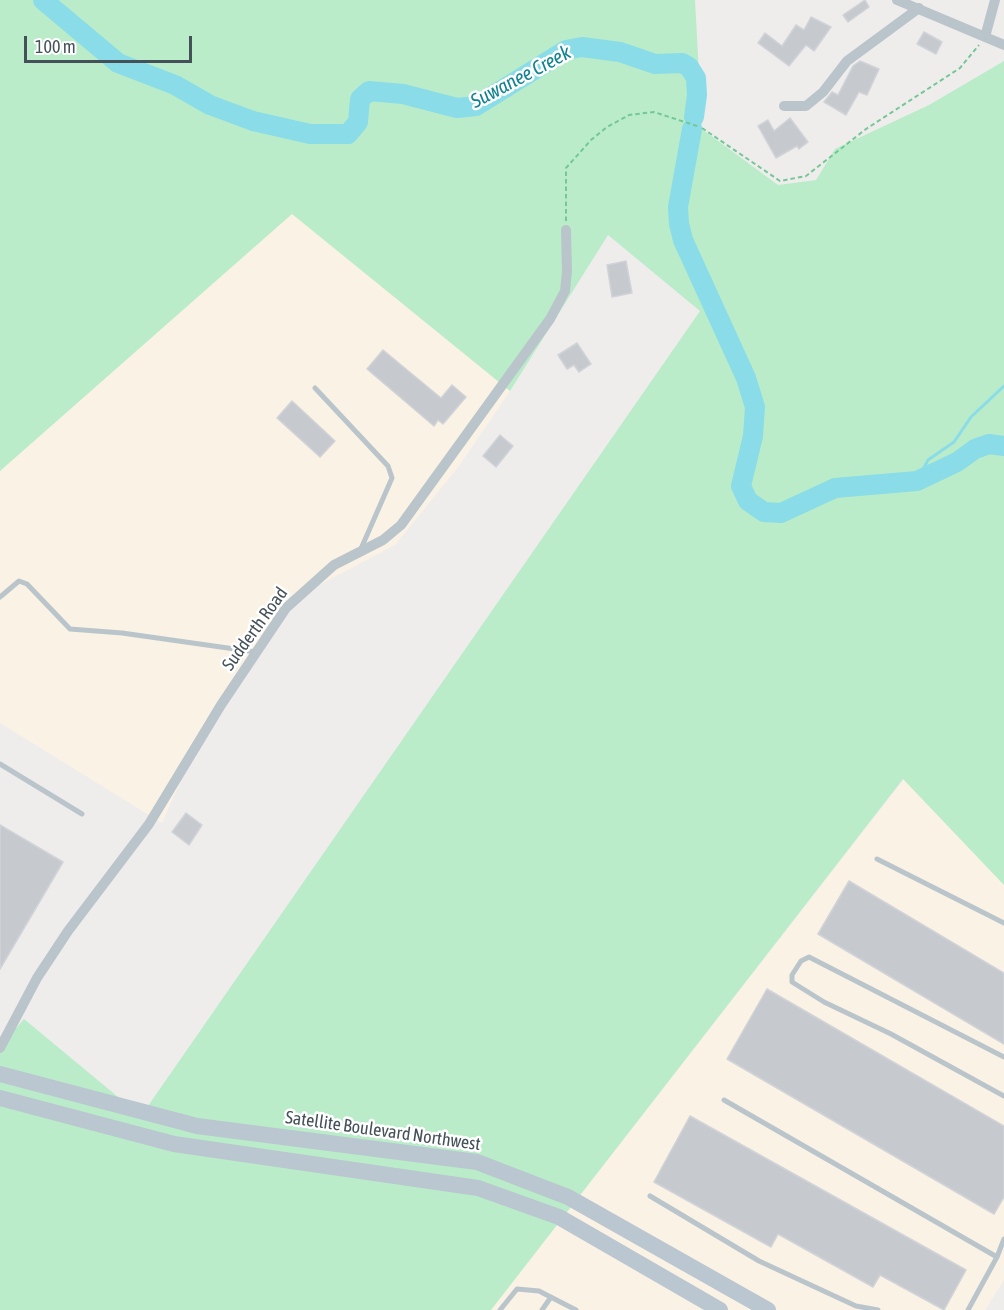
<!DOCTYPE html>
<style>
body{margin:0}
#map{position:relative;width:1004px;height:1310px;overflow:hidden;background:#efecec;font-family:"Asap Condensed",sans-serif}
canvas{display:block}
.scale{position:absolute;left:24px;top:36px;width:168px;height:27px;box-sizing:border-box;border:3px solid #455158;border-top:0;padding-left:8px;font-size:18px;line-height:21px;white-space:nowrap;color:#455158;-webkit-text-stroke:4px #fff;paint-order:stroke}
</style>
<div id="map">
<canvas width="1004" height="1310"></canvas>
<div class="scale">100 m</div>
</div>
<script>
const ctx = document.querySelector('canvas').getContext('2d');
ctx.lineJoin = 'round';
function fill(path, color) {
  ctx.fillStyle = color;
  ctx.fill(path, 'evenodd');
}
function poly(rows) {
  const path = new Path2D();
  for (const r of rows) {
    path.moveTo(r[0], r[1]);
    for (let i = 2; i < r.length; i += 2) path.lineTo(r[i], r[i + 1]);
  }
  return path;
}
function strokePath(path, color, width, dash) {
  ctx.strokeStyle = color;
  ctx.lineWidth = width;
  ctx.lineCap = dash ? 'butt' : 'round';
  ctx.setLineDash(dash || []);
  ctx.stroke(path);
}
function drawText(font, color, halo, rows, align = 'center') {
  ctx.font = font + ' "Asap Condensed",sans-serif';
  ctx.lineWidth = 5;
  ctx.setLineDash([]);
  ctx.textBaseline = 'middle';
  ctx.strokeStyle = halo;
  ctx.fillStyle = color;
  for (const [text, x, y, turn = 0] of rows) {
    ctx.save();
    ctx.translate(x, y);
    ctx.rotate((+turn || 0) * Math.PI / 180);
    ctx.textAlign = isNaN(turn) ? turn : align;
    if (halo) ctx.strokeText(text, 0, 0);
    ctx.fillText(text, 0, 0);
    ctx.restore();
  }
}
const commercial = poly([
 [292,213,510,391,459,466,395,545,283,604,196,747,162,823,0,723,0,471],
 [904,779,1004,885,1004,1280,985,1310,491,1310]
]);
const green = poly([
 [0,0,695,0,702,129,778,185,816,180,835,149,929,105,1004,61,1004,885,903,779,491,1310,0,1310,0,1047,24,1019,141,1116,700,311,608,235,510,391,292,214,0,471]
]);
const stream = poly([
 [917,481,928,460,954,442,971,417,1004,386]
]);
const river = poly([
 [43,0,118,63,175,85,210,105,253,121,310,134,348,134,358,122,360,99,369,91,403,94,457,108,476,106,566,50,582,47,620,52,655,64,682,63,689,67,696,78,697,95,694,117],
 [692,129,678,207,679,224,683,240,746,378,755,407,753,436,741,486,748,501,764,512,781,513,835,488,917,481,957,462,975,449,989,444,1004,446]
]);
const building = poly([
 [865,0,869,7,848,22,843,15,865,0],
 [811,17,831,27,814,51,806,45,789,66,758,43,765,33,782,46,796,25,804,30,811,17],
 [924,32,942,42,936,54,917,44,924,32],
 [860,61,879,69,867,95,859,92,846,115,824,102,832,92,838,95,853,66,860,61],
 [790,118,808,142,799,149,797,146,776,158,758,126,768,120,774,131,790,118],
 [626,261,632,293,612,297,607,265,626,261],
 [577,343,591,364,579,372,574,365,567,369,558,355,577,343],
 [383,350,441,398,452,385,466,397,443,424,438,420,434,426,367,369,383,350],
 [292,401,335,441,320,457,277,418,292,401],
 [500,435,513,446,496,467,483,456,500,435],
 [186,813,202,825,189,845,172,832,186,813],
 [0,825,63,862,0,969,0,825],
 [849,881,1004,973,1004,1044,818,934,849,881],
 [767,989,1004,1126,1004,1197,994,1214,727,1059,767,989],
 [690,1116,966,1270,944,1310,880,1275,873,1287,778,1234,771,1247,654,1182,690,1116]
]);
const path = poly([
 [702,128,780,181,806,176,866,129,960,68,979,45],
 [566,221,566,168,591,140,607,127,629,115,654,112,700,127]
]);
const lane = poly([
 [315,388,388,466,392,478,360,551],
 [0,597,19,581,27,584,70,629,122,633,256,652],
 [0,764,82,814],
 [877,859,1004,923],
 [1004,1057,809,957,801,961,792,975,792,982,824,1002,891,1034,1004,1096],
 [724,1100,997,1257],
 [650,1196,759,1261,856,1306,878,1310],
 [500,1310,517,1289,539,1291,576,1310],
 [542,1310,551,1297],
 [968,1310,997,1257,1004,1239]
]);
const street = poly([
 [897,0,1004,45],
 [985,37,995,0],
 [784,106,806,106,823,92,847,61,919,8],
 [0,1048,37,978,68,931,149,824,221,705,286,608,334,565,383,540,401,525,550,319,565,291,567,271,566,230]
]);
const secondary = poly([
 [0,1074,197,1126,477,1162,568,1197,768,1310],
 [0,1098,174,1144,478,1188,559,1217,720,1310]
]);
const streetNames = [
 ["Sudderth Road",255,629,-54],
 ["Satellite Boulevard Northwest",383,1131,8]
];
const waterNames = [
 ["Suwanee Creek",521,77,-28]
];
fill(commercial, '#faf2e4');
fill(green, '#baecc9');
strokePath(stream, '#89dce8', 3);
strokePath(river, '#89dce8', 20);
fill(building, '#c6cacf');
strokePath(building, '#d0d3d7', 1.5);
strokePath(path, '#74c897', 2, [4.5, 3]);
strokePath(lane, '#bac5cb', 5);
strokePath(street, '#bac5cb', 10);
strokePath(secondary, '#bac6d0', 16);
drawText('18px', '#455158', '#fff', streetNames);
drawText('italic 20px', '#118291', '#fff', waterNames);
</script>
